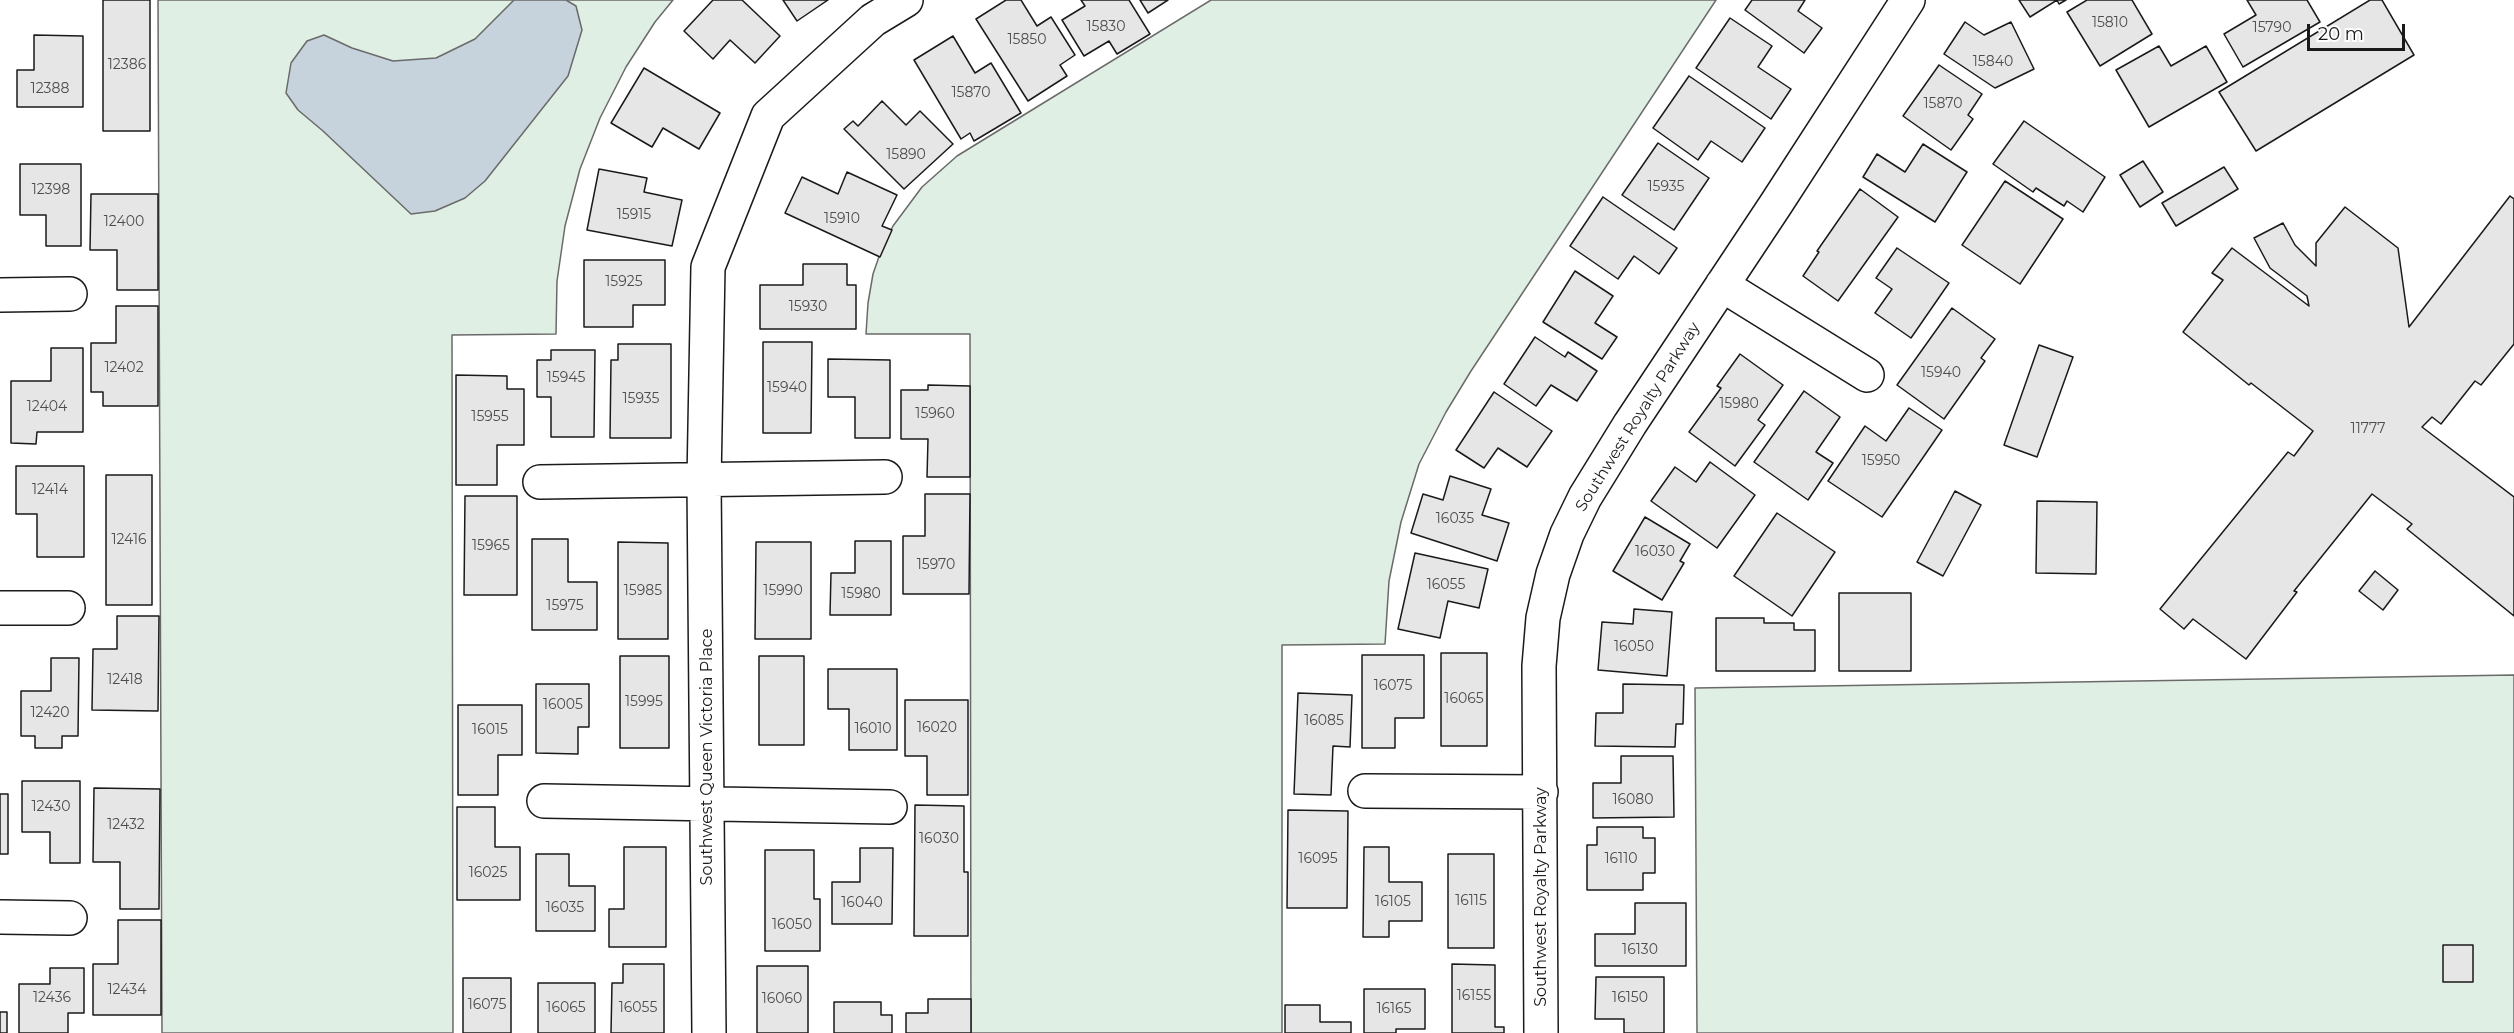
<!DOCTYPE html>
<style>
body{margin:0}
#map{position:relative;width:2514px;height:1033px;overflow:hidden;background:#fff;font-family:Montserrat,sans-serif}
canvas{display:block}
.scale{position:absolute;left:2307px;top:24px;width:98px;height:27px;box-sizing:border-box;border:3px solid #1a1a1a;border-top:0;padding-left:8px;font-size:18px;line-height:21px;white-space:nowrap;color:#1a1a1a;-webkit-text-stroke:4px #fff;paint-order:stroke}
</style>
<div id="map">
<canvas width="2514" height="1033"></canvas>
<div class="scale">20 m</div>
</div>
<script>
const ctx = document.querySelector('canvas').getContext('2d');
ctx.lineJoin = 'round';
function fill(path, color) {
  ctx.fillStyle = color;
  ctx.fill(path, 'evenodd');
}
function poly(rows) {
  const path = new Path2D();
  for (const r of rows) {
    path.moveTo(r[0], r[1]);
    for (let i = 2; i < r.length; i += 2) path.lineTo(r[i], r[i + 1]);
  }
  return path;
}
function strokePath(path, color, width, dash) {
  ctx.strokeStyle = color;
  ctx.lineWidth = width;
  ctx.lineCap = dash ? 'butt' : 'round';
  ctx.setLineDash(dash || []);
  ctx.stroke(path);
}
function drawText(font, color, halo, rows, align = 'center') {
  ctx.font = font + ' Montserrat,sans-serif';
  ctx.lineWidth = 4.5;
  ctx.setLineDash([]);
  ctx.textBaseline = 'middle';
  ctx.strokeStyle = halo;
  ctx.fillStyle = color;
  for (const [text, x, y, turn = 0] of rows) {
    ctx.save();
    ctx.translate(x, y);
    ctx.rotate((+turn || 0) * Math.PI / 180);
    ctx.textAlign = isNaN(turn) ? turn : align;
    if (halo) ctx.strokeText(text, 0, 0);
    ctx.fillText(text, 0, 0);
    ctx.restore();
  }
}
const green = poly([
 [158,0,673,0,655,22,626,67,600,118,580,169,565,226,557,281,556,334,452,335,453,1033,162,1033,158,0],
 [1211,0,1716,0,1471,371,1446,412,1419,464,1401,522,1389,581,1385,644,1282,645,1282,1033,971,1033,970,334,866,334,868,303,873,274,882,248,893,226,922,187,957,156,1211,0],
 [2514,675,2514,1033,1697,1033,1695,688,2514,675]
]);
const water = poly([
 [514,0,566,0,576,6,582,30,568,76,485,181,465,198,435,211,411,214,323,131,298,110,286,93,291,63,307,41,324,35,352,48,393,61,436,58,475,39,514,0]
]);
const building = poly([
 [103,0,150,0,150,131,103,131,103,0],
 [713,0,742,0,780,36,755,63,730,40,713,59,684,31,713,0],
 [783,0,828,0,797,21,783,0],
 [1006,0,1021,0,1037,26,1051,17,1075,55,1060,65,1067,76,1028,101,976,19,1006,0],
 [1081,0,1129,0,1150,34,1117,54,1109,41,1084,56,1062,20,1085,6,1081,0],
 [1140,0,1168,0,1148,13,1140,0],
 [1752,0,1805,0,1798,11,1822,28,1804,53,1745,10,1752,0],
 [2019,0,2066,0,2059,4,2057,0,2030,17,2019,0],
 [2087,0,2132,0,2152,34,2100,66,2067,12,2087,0],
 [2247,0,2307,0,2320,22,2243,67,2224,34,2256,15,2247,0],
 [2370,0,2382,0,2414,55,2256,151,2219,92,2370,0],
 [1730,18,1772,46,1758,67,1791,89,1771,119,1696,68,1730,18],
 [1965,22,1984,35,2011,22,2034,69,1995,88,1944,54,1965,22],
 [34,35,83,36,83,107,17,107,17,70,34,70,34,35],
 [953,36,975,73,991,63,1021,113,974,141,970,133,961,139,914,60,953,36],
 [2159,46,2171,66,2206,46,2227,82,2149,127,2116,70,2159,46],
 [1939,65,1982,94,1968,115,1973,119,1951,150,1903,116,1939,65],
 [644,68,720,113,699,149,663,128,652,147,611,123,644,68],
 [1689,76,1765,128,1742,162,1711,141,1698,160,1653,128,1689,76],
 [882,101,906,125,920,111,953,144,904,189,844,129,853,121,858,126,882,101],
 [2024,121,2105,177,2083,212,2067,201,2064,206,2036,188,2033,192,1993,164,2024,121],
 [1658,143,1709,178,1674,230,1622,195,1658,143],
 [1923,144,1967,172,1935,222,1863,177,1877,154,1905,172,1923,144],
 [2143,161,2163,192,2140,207,2120,175,2143,161],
 [20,164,81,164,81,246,46,246,46,215,20,215,20,164],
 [2224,167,2238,189,2176,226,2162,203,2224,167],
 [599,169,647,178,644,192,682,200,672,246,587,230,599,169],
 [847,172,897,195,882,226,892,230,880,257,785,213,802,177,838,194,847,172],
 [2005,181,2063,219,2020,284,1962,245,2005,181],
 [1860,189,1898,217,1838,301,1803,276,1819,252,1817,251,1860,189],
 [91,194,158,194,158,290,117,290,117,250,90,250,91,194],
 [2510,196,2514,199,2514,344,2481,385,2475,381,2441,424,2432,417,2422,427,2514,497,2514,616,2407,529,2412,524,2372,494,2294,591,2297,592,2246,659,2193,619,2184,629,2160,609,2288,452,2294,456,2313,431,2251,383,2249,385,2183,332,2223,280,2212,273,2232,248,2309,306,2307,296,2270,268,2254,238,2283,223,2295,245,2316,266,2316,243,2345,207,2398,248,2409,327,2510,196],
 [1603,197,1677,248,1659,274,1634,256,1618,279,1570,246,1603,197],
 [1897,248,1949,283,1911,338,1875,313,1892,289,1876,278,1897,248],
 [584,260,665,260,665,305,633,305,633,327,584,327,584,260],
 [803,264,847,264,847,285,856,285,856,329,760,329,760,285,803,285,803,264],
 [1575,271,1613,296,1595,323,1617,337,1602,359,1543,322,1575,271],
 [116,306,158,306,158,406,103,406,103,392,91,392,91,343,116,343,116,306],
 [1952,308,1995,339,1981,358,1985,361,1944,419,1897,385,1952,308],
 [1535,337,1565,357,1568,352,1597,371,1577,401,1551,385,1536,406,1504,384,1535,337],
 [763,342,812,342,811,433,763,433,763,342],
 [618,344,671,344,671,438,610,438,611,360,618,360,618,344],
 [2039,345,2073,357,2037,457,2004,445,2039,345],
 [51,348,83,348,83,432,37,432,36,444,11,443,11,381,51,381,51,348],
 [551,350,595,350,594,437,551,437,551,397,537,397,537,360,551,360,551,350],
 [1740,354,1783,385,1758,420,1765,425,1735,466,1689,432,1721,388,1717,386,1740,354],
 [828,359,890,360,890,438,855,438,855,397,828,397,828,359],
 [456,375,507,376,507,389,524,389,524,445,497,445,497,485,456,485,456,375],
 [928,385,970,386,970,477,927,477,928,439,901,439,901,390,928,390,928,385],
 [1804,391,1840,417,1816,452,1833,463,1808,500,1754,462,1804,391],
 [1494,392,1552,431,1527,467,1498,448,1484,468,1456,450,1494,392],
 [1909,408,1942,430,1882,517,1828,481,1865,426,1886,441,1909,408],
 [1710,462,1755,495,1717,548,1651,501,1675,467,1696,482,1710,462],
 [16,466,84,466,84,557,37,557,37,514,16,514,16,466],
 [106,475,152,475,152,605,106,605,106,475],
 [1450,476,1491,489,1482,515,1509,523,1497,561,1411,533,1423,494,1443,500,1450,476],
 [1955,491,1981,505,1943,576,1917,562,1955,491],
 [925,494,970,494,969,594,903,594,903,536,925,536,925,494],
 [465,496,517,496,517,595,464,595,465,496],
 [2037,501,2097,502,2096,574,2036,573,2037,501],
 [1777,513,1835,552,1792,616,1734,576,1777,513],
 [1645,517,1690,544,1680,561,1684,563,1662,600,1613,571,1645,517],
 [532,539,568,539,568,582,597,582,597,630,532,630,532,539],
 [855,541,891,541,891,615,830,615,831,573,855,573,855,541],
 [618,542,668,543,668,639,618,639,618,542],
 [756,542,811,542,811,639,755,639,756,542],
 [1415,553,1488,569,1479,608,1448,601,1440,638,1398,629,1415,553],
 [2375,571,2398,590,2383,610,2359,591,2375,571],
 [1839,593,1911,593,1911,671,1839,671,1839,593],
 [1634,609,1672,612,1667,676,1598,670,1602,622,1633,624,1634,609],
 [117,616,159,616,158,711,92,710,93,649,117,649,117,616],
 [1716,618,1764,618,1764,623,1794,623,1794,630,1815,630,1815,671,1716,671,1716,618],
 [1441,653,1487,653,1487,746,1441,746,1441,653],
 [1362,655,1424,655,1424,718,1395,718,1395,748,1362,748,1362,655],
 [620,656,669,656,669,748,620,748,620,656],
 [759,656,804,656,804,745,759,745,759,656],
 [51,658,79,658,78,736,62,736,62,748,35,748,35,736,21,736,21,691,51,691,51,658],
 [828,669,897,669,897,750,849,750,849,709,828,709,828,669],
 [536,684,589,684,589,727,578,727,578,754,536,753,536,684],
 [1623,684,1684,685,1683,724,1676,724,1675,747,1595,746,1596,713,1623,713,1623,684],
 [1298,693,1352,695,1350,747,1333,746,1331,795,1294,794,1298,693],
 [905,700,968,700,968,795,927,795,927,756,905,756,905,700],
 [458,705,522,705,522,755,498,755,498,795,458,795,458,705],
 [1621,756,1673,756,1674,817,1593,818,1593,783,1621,783,1621,756],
 [22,781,80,781,80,863,50,863,50,832,22,832,22,781],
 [94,788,160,789,159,909,120,909,120,862,93,862,94,788],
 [0,794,8,794,8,854,0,854,0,794],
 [915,805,964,806,964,872,968,872,968,936,914,936,915,805],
 [457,807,495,807,495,847,520,847,520,900,457,900,457,807],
 [1288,810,1348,811,1347,908,1287,908,1288,810],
 [1597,827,1643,827,1643,838,1655,838,1655,873,1643,873,1643,890,1587,890,1587,845,1597,845,1597,827],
 [624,847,666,847,666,947,609,947,609,909,624,909,624,847],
 [1364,847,1389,847,1389,882,1422,882,1422,921,1389,921,1389,937,1363,937,1364,847],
 [860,848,893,848,892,924,832,924,832,882,860,882,860,848],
 [765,850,814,850,814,899,820,899,820,951,765,951,765,850],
 [536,854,569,854,569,886,595,886,595,931,536,931,536,854],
 [1448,854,1494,854,1494,948,1448,948,1448,854],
 [1635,903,1686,903,1686,966,1595,966,1595,934,1635,934,1635,903],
 [118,920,161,920,161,1015,93,1015,93,964,118,964,118,920],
 [2443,945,2473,945,2473,982,2443,982,2443,945],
 [623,964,664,964,664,1033,611,1033,612,983,623,983,623,964],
 [1452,964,1495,965,1495,1027,1504,1027,1504,1033,1452,1033,1452,964],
 [757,966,808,966,808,1033,757,1033,757,966],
 [50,968,84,968,84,1013,68,1013,68,1033,19,1033,19,984,50,984,50,968],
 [1596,977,1664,977,1664,1033,1624,1033,1624,1019,1595,1019,1596,977],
 [463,978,511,978,511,1033,463,1033,463,978],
 [538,983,595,983,595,1033,538,1033,538,983],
 [1364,989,1425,989,1425,1029,1396,1029,1396,1033,1364,1033,1364,989],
 [928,999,971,999,971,1033,906,1033,906,1013,928,1013,928,999],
 [834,1002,881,1002,881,1015,892,1015,892,1033,834,1033,834,1002],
 [1285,1005,1320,1005,1320,1022,1351,1022,1351,1033,1285,1033,1285,1005],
 [0,1012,7,1012,7,1033,0,1033,0,1012]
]);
const minor = poly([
 [1722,285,1867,375],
 [0,295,70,294],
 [540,482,885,477],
 [0,608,68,608],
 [1365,791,1541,792],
 [544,801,890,807],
 [0,917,70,918],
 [709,1033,704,481,708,267,768,116,873,20,906,0],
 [1541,1033,1539,666,1543,618,1553,574,1567,534,1585,497,1630,424,1776,204,1908,0]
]);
const numberNames = [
 ["15810",2110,23],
 ["15830",1106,27],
 ["15790",2272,28],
 ["15850",1027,40],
 ["15840",1993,62],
 ["12386",127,65],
 ["12388",50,89],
 ["15870",971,93],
 ["15870",1943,104],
 ["15890",906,155],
 ["15935",1666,187],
 ["12398",51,190],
 ["15915",634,215],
 ["15910",842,219],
 ["12400",124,222],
 ["15925",624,282],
 ["15930",808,307],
 ["12402",124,368],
 ["15940",1941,373],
 ["15945",566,378],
 ["15940",787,388],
 ["15935",641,399],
 ["15980",1739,404],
 ["12404",47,407],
 ["15960",935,414],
 ["15955",490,417],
 ["11777",2368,429],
 ["15950",1881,461],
 ["12414",50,490],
 ["16035",1455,519],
 ["12416",129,540],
 ["15965",491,546],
 ["16030",1655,552],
 ["15970",936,565],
 ["16055",1446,585],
 ["15985",643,591],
 ["15990",783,591],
 ["15980",861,594],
 ["15975",565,606],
 ["16050",1634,647],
 ["12418",125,680],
 ["16075",1393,686],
 ["16065",1464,699],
 ["15995",644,702],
 ["16005",563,705],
 ["12420",50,713],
 ["16085",1324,721],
 ["16020",937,728],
 ["16010",873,729],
 ["16015",490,730],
 ["16080",1633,800],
 ["12430",51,807],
 ["12432",126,825],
 ["16030",939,839],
 ["16095",1318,859],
 ["16110",1621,859],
 ["16025",488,873],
 ["16115",1471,901],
 ["16105",1393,902],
 ["16040",862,903],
 ["16035",565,908],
 ["16050",792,925],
 ["16130",1640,950],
 ["12434",127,990],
 ["16155",1474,996],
 ["12436",52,998],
 ["16150",1630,998],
 ["16060",782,999],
 ["16075",487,1005],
 ["16065",566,1008],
 ["16055",638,1008],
 ["16165",1394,1009]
];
const streetNames = [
 ["Southwest Royalty Parkway",1638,417,-58],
 ["Southwest Queen Victoria Place",707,757,-90],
 ["Southwest Royalty Parkway",1541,897,-90]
];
fill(green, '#e0efe3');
strokePath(green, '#6a6a6a', 1.5);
fill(water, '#c6d2dc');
strokePath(water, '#6a6a6a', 1.5);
fill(building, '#e6e6e6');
strokePath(building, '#1a1a1a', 1.5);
strokePath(minor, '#1a1a1a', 36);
strokePath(minor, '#fff', 33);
drawText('14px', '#4d4d4d', null, numberNames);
drawText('16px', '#1a1a1a', '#fff', streetNames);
</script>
